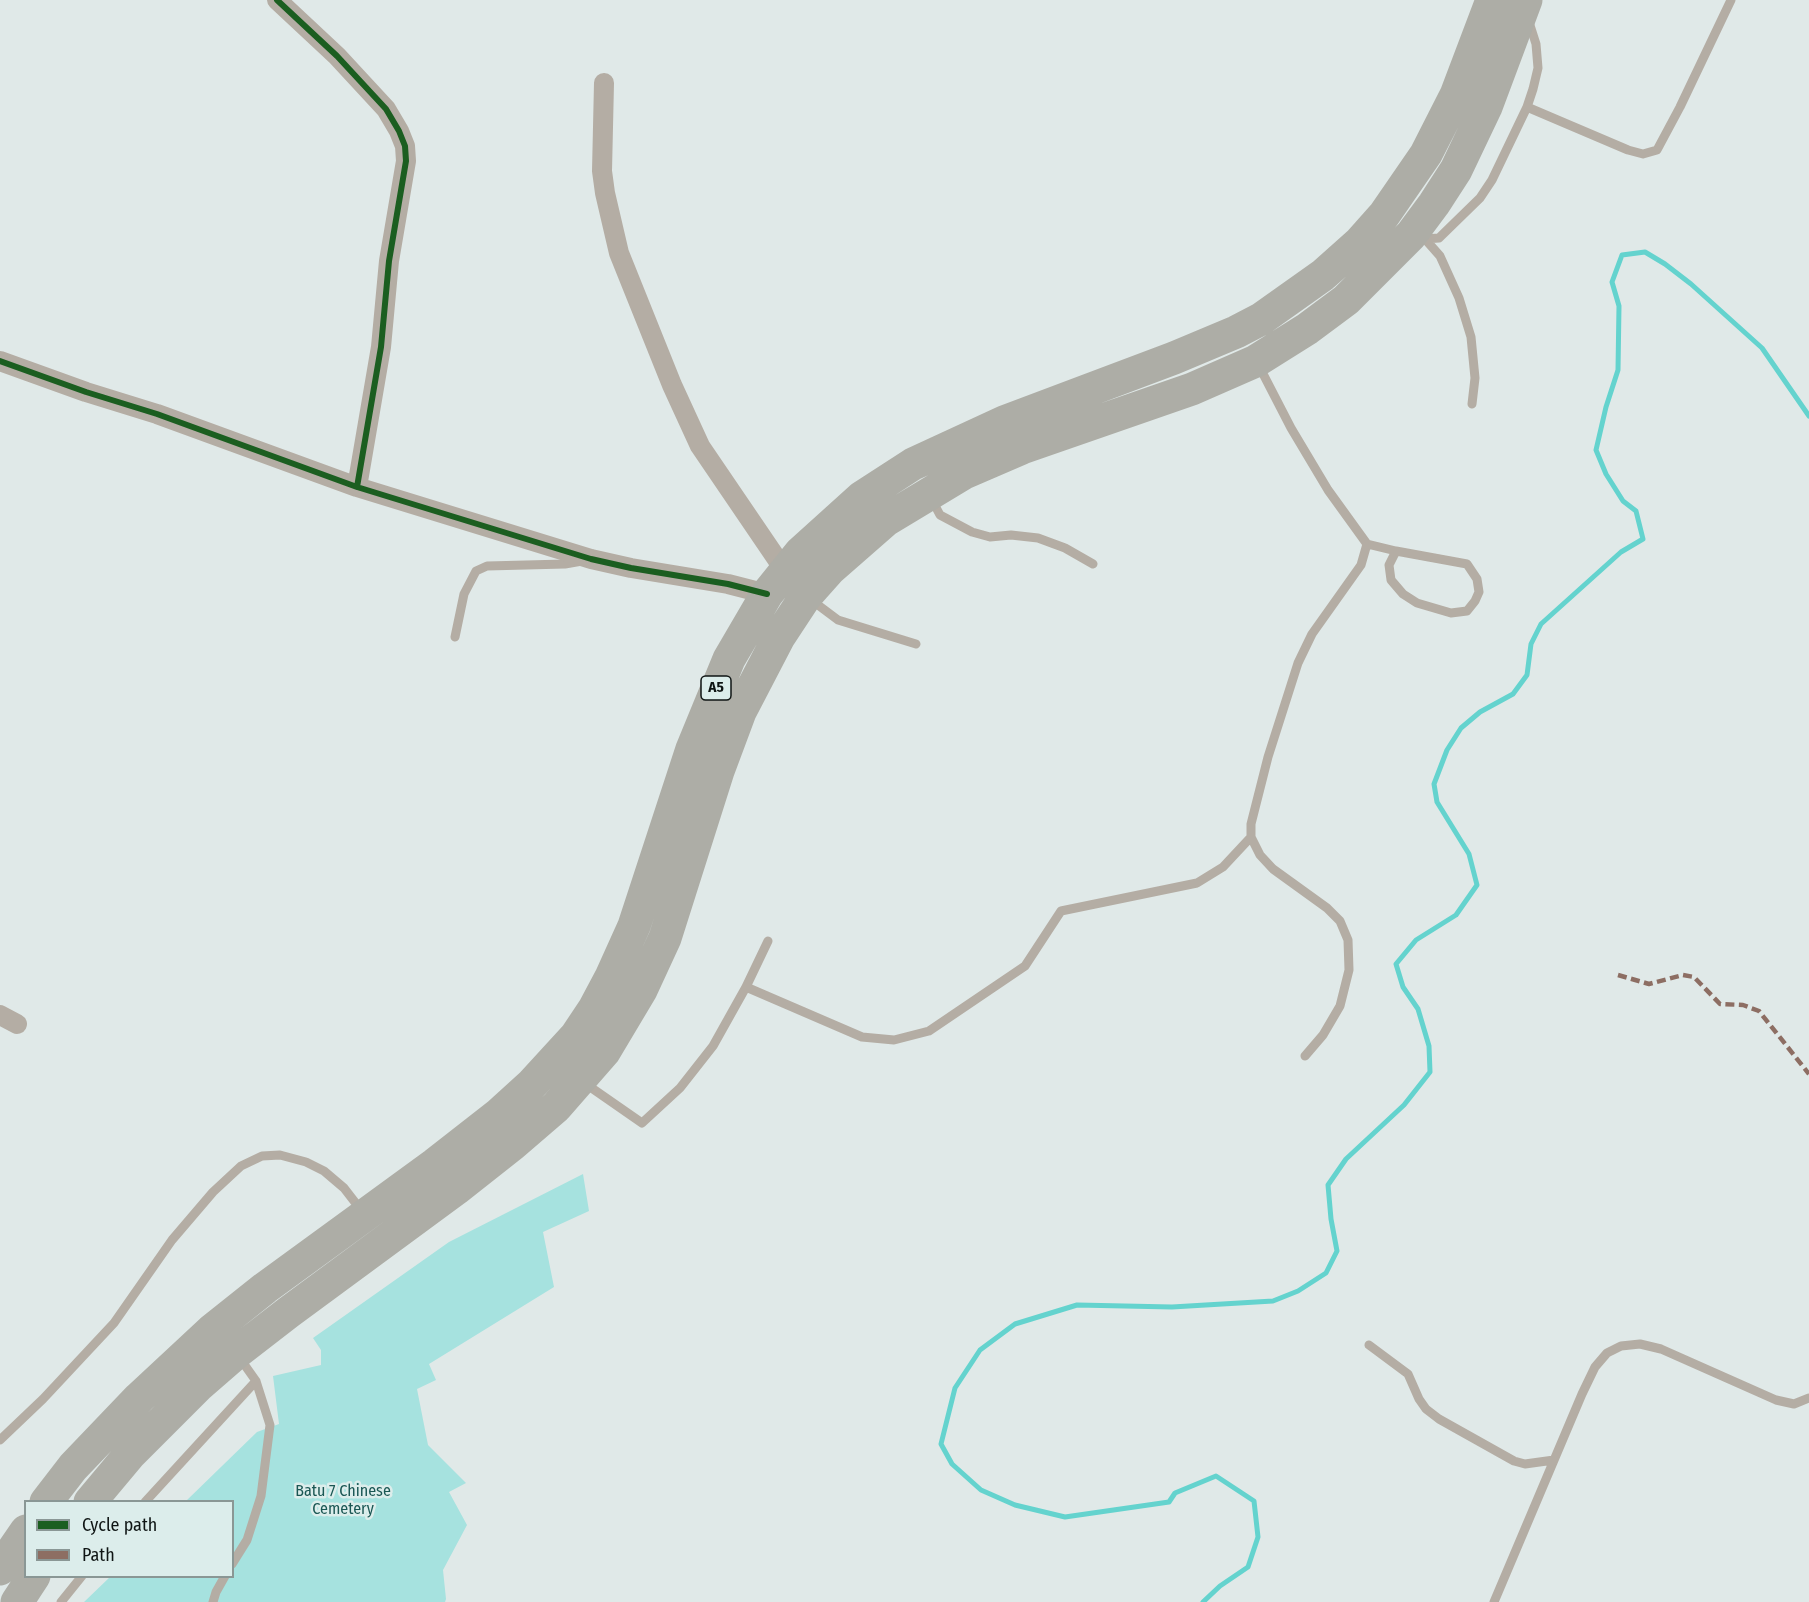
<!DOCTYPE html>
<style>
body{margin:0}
#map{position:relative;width:1809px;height:1602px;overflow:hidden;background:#e0e9e8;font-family:"Fira Sans Condensed",sans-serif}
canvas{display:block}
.legend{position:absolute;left:24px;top:1500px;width:210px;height:78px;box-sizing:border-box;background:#dcedeb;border:2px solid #8a9795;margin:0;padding:8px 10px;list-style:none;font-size:18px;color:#0f1514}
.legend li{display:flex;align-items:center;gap:12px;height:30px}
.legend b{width:30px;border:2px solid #8a9795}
</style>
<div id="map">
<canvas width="1809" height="1602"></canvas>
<ul class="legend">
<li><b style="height:8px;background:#1b5e20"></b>Cycle path</li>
<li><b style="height:8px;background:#8d6e63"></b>Path</li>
</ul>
</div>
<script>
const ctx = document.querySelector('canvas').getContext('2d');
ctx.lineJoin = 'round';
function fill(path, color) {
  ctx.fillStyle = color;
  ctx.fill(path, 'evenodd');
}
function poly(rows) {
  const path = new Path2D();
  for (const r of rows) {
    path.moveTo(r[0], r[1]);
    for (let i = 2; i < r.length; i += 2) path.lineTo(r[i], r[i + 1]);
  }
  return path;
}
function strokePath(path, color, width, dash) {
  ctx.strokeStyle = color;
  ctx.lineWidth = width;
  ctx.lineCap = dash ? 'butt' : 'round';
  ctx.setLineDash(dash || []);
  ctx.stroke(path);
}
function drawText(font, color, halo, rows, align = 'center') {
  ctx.font = font + ' "Fira Sans Condensed",sans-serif';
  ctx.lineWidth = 5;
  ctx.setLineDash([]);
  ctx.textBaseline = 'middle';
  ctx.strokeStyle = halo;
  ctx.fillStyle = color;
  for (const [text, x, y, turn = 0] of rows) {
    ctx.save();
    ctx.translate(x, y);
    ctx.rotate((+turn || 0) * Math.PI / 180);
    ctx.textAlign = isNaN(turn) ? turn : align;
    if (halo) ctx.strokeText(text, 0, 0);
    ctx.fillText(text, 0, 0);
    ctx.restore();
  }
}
const green = poly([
 [583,1174,589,1211,543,1232,554,1287,429,1364,436,1380,417,1389,428,1445,466,1483,449,1492,467,1525,443,1570,446,1599,445,1602,84,1602,110,1577,232,1576,232,1502,186,1501,257,1432,279,1424,273,1376,321,1365,321,1350,313,1338,449,1242]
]);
const stream = poly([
 [1203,1602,1220,1586,1248,1567,1258,1537,1254,1501,1216,1476,1175,1493,1169,1502,1065,1517,1015,1505,981,1490,952,1464,941,1444,955,1388,980,1350,1015,1324,1077,1305,1172,1307,1273,1301,1298,1291,1326,1273,1337,1251,1331,1219,1328,1185,1346,1159,1404,1105,1430,1072,1429,1046,1418,1009,1403,987,1396,964,1416,940,1456,915,1477,885,1469,854,1437,802,1434,784,1447,750,1461,728,1480,712,1513,694,1527,675,1531,644,1541,624,1621,552,1643,539,1636,511,1623,501,1606,474,1596,450,1606,407,1618,370,1619,306,1612,282,1622,255,1645,252,1665,264,1691,284,1762,348,1809,416]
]);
const lane = poly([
 [1527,107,1628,150,1643,154,1657,150,1680,107,1731,0],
 [1419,237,1425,239,1439,238,1480,198,1492,180,1527,107,1533,89,1538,68,1536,44,1529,22],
 [1425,239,1440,256,1459,298,1471,337,1475,378,1472,404],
 [1259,366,1291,428,1328,490,1367,544,1361,565,1312,634,1298,663,1268,757,1251,824,1251,837,1260,855,1273,869,1327,908,1340,921,1348,940,1349,970,1340,1006,1323,1035,1305,1056],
 [931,498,940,515,972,532,990,537,1011,535,1038,538,1065,548,1093,564],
 [1367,544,1396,551],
 [1396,551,1467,564,1477,579,1479,592,1475,601,1467,611,1451,613,1417,603,1403,594,1391,580,1389,565,1396,551],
 [810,599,838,620,916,644],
 [455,637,464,594,476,571,487,566,565,564,582,561],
 [746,987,862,1037,894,1040,929,1031,1025,966,1061,911,1197,883,1223,867,1251,837],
 [583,1082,642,1123,680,1088,713,1046,746,987,768,941],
 [1369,1345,1408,1374,1419,1399,1426,1409,1439,1419,1514,1461,1525,1464,1554,1460],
 [0,1440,43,1399,114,1323,172,1240,213,1192,241,1166,262,1156,280,1155,306,1162,324,1171,344,1188,361,1210],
 [145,1502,256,1381,239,1357],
 [232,1564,247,1540,261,1496,270,1425,256,1381],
 [61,1602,82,1576],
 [213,1602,216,1592,225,1576],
 [1494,1602,1582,1394,1595,1367,1607,1353,1621,1346,1640,1344,1661,1349,1776,1400,1794,1404,1809,1398]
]);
const street = poly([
 [277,0,337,56,386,109,399,131,405,146,406,161,389,261,381,347,357,487],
 [604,83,602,171,605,193,619,253,672,385,700,446,785,571],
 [0,361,86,392,157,414,357,487,591,559,631,568,728,584,767,594],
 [0,1015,17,1024]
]);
const highway = poly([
 [46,1502,73,1467,139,1398,211,1331,265,1288,435,1164,499,1114,532,1084,576,1036,594,1009,611,977,634,926,692,749,729,659,767,594,800,553,862,497,913,464,1004,422,1174,358,1236,332,1261,319,1323,275,1360,242,1384,215,1426,154,1456,95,1492,0],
 [90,1502,131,1453,198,1386,236,1353,289,1312,456,1189,513,1144,556,1107,604,1052,641,990,665,938,718,771,740,712,779,637,806,596,830,569,886,520,964,473,1022,448,1192,389,1256,361,1307,329,1346,300,1411,235,1434,204,1456,170,1486,107,1526,0],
 [0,1569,26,1531],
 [17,1602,34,1576]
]);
const quiet = poly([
 [1618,975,1649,984,1683,975,1694,977,1720,1004,1743,1005,1759,1011,1809,1074]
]);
const cycleway = poly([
 [277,0,337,56,386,109,399,131,405,146,406,161,389,261,381,347,357,487],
 [0,361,86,392,157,414,357,487,591,559,631,568,728,584,767,594]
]);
const shields = [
 [716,688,30]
];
const shieldNames = [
 ["A5",716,688]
];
const parkNames = [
 ["Batu 7 Chinese",343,1492],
 ["Cemetery",343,1510]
];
fill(green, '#a6e2df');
strokePath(stream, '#64d3ce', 5);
strokePath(lane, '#b4ada4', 9);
strokePath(street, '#b4ada4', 20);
strokePath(highway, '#adada6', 33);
strokePath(quiet, '#8d6e63', 4.5, [9, 4.5]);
strokePath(cycleway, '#1b5e20', 6);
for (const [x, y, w] of shields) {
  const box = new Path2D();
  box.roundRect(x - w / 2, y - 12, w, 24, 4.5);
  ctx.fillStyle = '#dcedeb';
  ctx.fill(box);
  strokePath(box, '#0f1514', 1.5);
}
drawText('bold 15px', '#0f1514', null, shieldNames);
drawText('16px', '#1a5754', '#dcedeb', parkNames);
</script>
